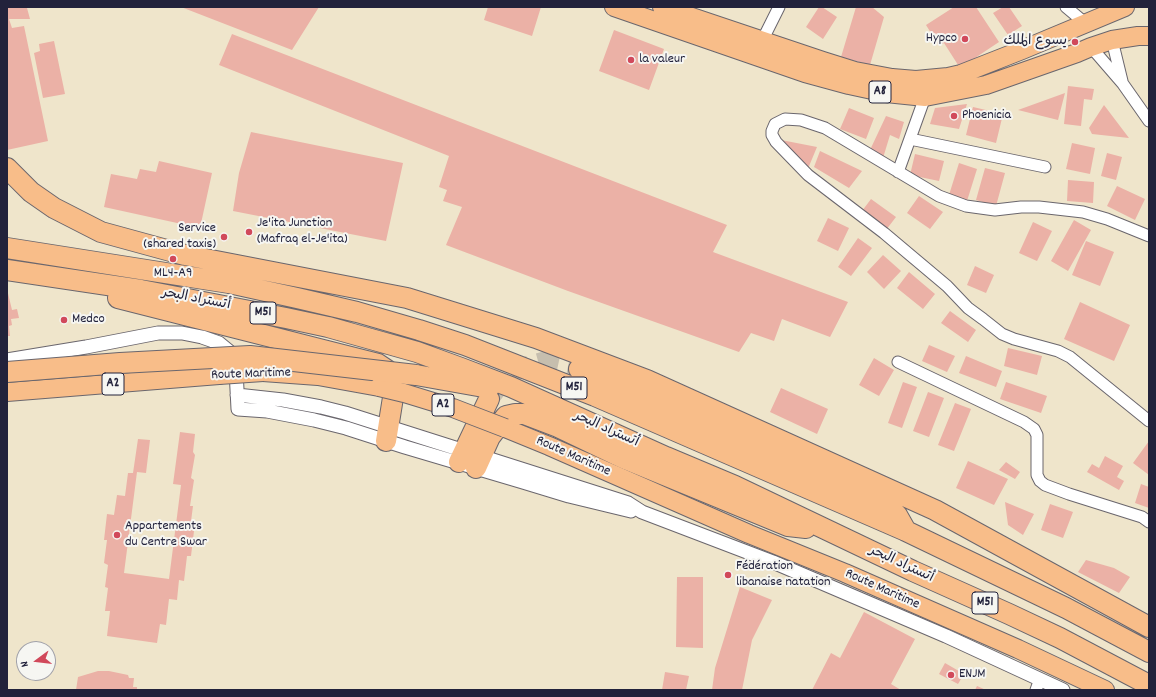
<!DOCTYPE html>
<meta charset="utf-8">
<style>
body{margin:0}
#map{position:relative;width:1156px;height:697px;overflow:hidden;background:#efe5cb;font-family:Dekko,sans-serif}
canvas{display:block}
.frame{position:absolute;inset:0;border:8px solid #22223b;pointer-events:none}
.north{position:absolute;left:16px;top:641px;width:40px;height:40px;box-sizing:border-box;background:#f6f6f2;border:1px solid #a1a1a9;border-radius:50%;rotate:255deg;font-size:11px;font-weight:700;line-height:16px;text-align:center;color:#22223b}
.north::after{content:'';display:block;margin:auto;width:14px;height:18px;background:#d1495b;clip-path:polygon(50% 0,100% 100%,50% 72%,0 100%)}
</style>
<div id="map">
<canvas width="1156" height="697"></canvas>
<div class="frame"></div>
<div class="north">N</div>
</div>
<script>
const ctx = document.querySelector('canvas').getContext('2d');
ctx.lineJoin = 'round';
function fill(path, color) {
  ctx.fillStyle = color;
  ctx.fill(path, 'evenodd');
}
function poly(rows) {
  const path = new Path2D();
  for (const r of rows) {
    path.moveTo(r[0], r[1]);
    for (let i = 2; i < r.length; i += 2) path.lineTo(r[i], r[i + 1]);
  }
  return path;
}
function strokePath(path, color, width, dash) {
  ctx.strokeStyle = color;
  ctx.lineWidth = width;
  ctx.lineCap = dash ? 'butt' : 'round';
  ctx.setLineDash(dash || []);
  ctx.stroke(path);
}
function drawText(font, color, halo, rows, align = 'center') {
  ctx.font = font + ' Dekko,"Playpen Sans Arabic",sans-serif';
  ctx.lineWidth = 4;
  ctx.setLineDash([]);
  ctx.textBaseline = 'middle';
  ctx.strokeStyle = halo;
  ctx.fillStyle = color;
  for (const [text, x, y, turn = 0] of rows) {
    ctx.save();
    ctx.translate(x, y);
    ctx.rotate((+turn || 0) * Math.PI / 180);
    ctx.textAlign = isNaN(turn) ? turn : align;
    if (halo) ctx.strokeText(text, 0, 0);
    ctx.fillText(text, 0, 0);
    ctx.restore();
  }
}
const building = poly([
 [7,7,27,8,30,19,9,19,12,28,24,26,48,141,7,150],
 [181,7,319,7,292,50],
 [488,7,541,7,532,36,484,20],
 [819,7,822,7,837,17,823,39,806,27],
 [856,7,872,7,884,17,870,65,841,57],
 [954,7,976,7,999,42,960,68,944,43,939,46,926,25],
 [1003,7,1009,7,1022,26,1008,35,993,13],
 [614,30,664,49,649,90,599,71],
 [232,34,727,225,713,252,848,302,830,337,782,319,774,341,751,333,739,352,568,291,446,245,462,207,443,201,447,190,439,187,449,156,219,65],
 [54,41,65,94,43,98,34,53,40,51,39,44],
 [1068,86,1094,89,1092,100,1084,99,1081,126,1064,124],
 [1065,93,1058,120,1018,110],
 [967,104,959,129,930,124,935,108],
 [1104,105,1129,138,1092,134,1089,128],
 [973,107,1003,114,996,143,966,135],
 [849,108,874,118,866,139,840,129],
 [886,116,904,122,899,139,890,135,883,158,870,150],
 [251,132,403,163,386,241,233,211,239,173],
 [776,139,817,147,807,171],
 [1072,143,1095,148,1090,174,1066,169],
 [820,151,862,171,849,188,814,167],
 [1107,153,1122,157,1116,180,1101,176],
 [915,154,944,161,939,181,910,175],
 [159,161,212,173,200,228,104,207,111,174,137,179,140,169,156,172],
 [959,163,977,169,967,201,949,195],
 [985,168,1005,173,996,206,976,200],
 [1068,180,1094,182,1093,203,1067,201],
 [1117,186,1145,199,1135,220,1107,206],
 [919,196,943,212,930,229,907,213],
 [871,199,896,217,886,230,862,211],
 [828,218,849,228,838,251,817,241],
 [1074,220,1091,230,1068,271,1051,261],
 [1033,222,1052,231,1037,261,1019,253],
 [858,238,872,248,851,276,838,267],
 [1086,241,1114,252,1100,286,1072,275],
 [883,255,901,271,884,289,867,272],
 [975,266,994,275,986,293,967,285],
 [909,272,935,294,923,309,897,288],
 [7,289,12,310,17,309,19,318,11,319,12,325,9,326,10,336,7,336],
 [1080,302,1130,325,1114,361,1064,339],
 [950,311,976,330,968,342,941,323],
 [929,345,955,356,947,372,922,361],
 [1008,348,1042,356,1037,375,1004,366],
 [966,356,1002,371,996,387,959,373],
 [874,358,894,370,879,396,859,385],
 [903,382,917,387,902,428,888,423],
 [1006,382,1047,396,1041,413,1000,399],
 [781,388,828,409,817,434,770,412],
 [928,392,944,398,929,437,913,431],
 [955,403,971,409,954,451,938,445],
 [180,432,195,434,193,452,195,455,191,478,194,480,190,506,193,506,190,529,194,531,191,556,187,556,184,581,179,580,177,600,169,599,166,625,160,624,157,643,107,636,110,611,105,611,108,588,105,587,108,565,104,563,107,540,104,540,107,514,114,515,117,495,125,496,128,473,133,473,138,439,150,440,146,473,137,472,124,573,169,579,181,485,173,484],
 [1149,441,1149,475,1133,463],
 [1105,456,1123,466,1117,477,1124,481,1119,490,1087,472,1092,464,1099,468],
 [968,461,1008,479,994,505,956,488],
 [1006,462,1020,472,1015,479,999,470],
 [1141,484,1149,487,1149,508,1135,503],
 [1005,502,1034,514,1023,535,1008,525],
 [1050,504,1073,512,1063,538,1041,530],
 [1086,560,1114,568,1130,577,1119,593,1078,572],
 [677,577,703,577,703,648,676,647],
 [740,587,772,600,752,640,742,690,712,690,715,668],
 [864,612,915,639,891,684,901,690,812,690,831,653,840,658],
 [945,663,964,674,958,684,939,674],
 [98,671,109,671,128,675,129,678,134,678,133,687,137,687,137,690,76,690,78,677],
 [665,672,689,676,686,690,662,690],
 [977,686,986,690,975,690]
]);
const motorwayTunnel = poly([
 [491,396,503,380,518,369,543,362,552,363,579,369]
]);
const minor = poly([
 [1066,7,1085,23],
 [1112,40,1122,81],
 [762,41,779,7],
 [1091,47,1123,84,1149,121],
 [910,139,1045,167],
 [898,172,925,97],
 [1149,236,1107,219,1083,212,1039,207,1021,207,995,210,966,206,939,196,825,128,801,120,785,119,775,124,772,131,772,135,776,142,808,175,884,233,947,286,968,308,983,319,1002,334,1014,339,1058,351,1070,357,1149,421],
 [898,362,1024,422,1034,429,1037,435,1037,475,1040,481,1045,485,1069,494,1142,517,1149,522],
 [1036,690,1040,679]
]);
const tertiary = poly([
 [7,360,86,347,158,333,182,333,202,337,219,343,230,352,232,356,236,370,238,409,267,411,314,420,346,428,405,447,523,482,569,496,631,511],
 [237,395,283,400,321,407,345,413,628,503,642,512,773,562,946,636,1063,690]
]);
const trunk = poly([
 [614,7,805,73,849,85,886,93,925,97,986,85,1077,53,1091,47,1112,40,1138,36,1149,36],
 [662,7,823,61,855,71,892,78,916,80,948,77,961,74,1022,50,1125,7],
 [263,372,318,376,379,387],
 [7,392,219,375],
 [505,428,549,446,749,534,845,573,1018,649,1105,690]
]);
const motorway = poly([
 [7,168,31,192,54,208,101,232,185,255,407,298,536,338,647,380,935,510,1149,627],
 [7,248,229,283,297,298,357,312,419,330,465,345,595,396,906,531,1066,608,1149,652],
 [7,270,141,290,286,318,328,327,417,352,461,368,511,387,666,457,735,486,913,571,1009,614,1060,638,1149,685],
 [118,298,378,364,387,370,393,376,395,385,386,441],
 [579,369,810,470,889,507,897,515,906,531],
 [416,375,489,388],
 [459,462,489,399],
 [476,468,490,437,506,416,515,414,524,414,558,427,623,458,788,526,806,528]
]);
const trunkBridge = poly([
 [219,375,263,372],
 [379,387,404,393,453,408,505,428]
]);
const motorwayBridge = poly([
 [7,372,120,363,250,356,416,375]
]);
const markers = [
 [965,39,4,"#d1495b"],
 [1075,42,4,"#d1495b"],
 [631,60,4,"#d1495b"],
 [954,116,4,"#d1495b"],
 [249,232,4,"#d1495b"],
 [224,237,4,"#d1495b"],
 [173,259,4,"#d1495b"],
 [64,320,4,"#d1495b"],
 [117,535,4,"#d1495b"],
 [728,575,4,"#d1495b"],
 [951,675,4,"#d1495b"]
];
const shields = [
 [880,92,22],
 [263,313,26],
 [113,384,22],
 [574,388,26],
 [443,405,22],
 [985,603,26]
];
const shieldNames = [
 ["A8",880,92],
 ["M51",263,313],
 ["A2",113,384],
 ["M51",574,388],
 ["A2",443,405],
 ["M51",985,603]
];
const poiNames = [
 ["Hypco",957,39,"right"],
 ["يسوع الملك",1067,42,"right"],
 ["la valeur",639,60],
 ["Phoenicia",962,116],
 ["Je'ita Junction",257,224],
 ["(Mafraq el-Je'ita)",257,240],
 ["Service",216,229,"right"],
 ["(shared taxis)",216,245,"right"],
 ["ML4-A9",173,274,"center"],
 ["Medco",72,320],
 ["Appartements",125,527],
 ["du Centre Swar",125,543],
 ["Fédération",736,567],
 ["libanaise natation",736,583],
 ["ENJM",959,675]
];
const streetNames = [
 ["أتستراد البحر",196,300,11],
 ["Route Maritime",251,375,-2],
 ["أتستراد البحر",606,430,24],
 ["Route Maritime",573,457,24],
 ["أتستراد البحر",901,565,25],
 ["Route Maritime",882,590,24]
];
fill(building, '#ebb1a6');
strokePath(motorwayTunnel, '#c6beae', 20, [20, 10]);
strokePath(minor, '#6a666d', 13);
strokePath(tertiary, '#6a666d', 15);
strokePath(trunk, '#6a666d', 20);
strokePath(motorway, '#6a666d', 22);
strokePath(minor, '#fff', 11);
strokePath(tertiary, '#fff', 13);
strokePath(trunk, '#f8bd89', 18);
strokePath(motorway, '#f8bd89', 20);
strokePath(trunkBridge, '#6a666d', 20, []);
strokePath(motorwayBridge, '#6a666d', 22, []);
strokePath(trunkBridge, '#f8bd89', 18);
strokePath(motorwayBridge, '#f8bd89', 20);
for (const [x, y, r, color] of markers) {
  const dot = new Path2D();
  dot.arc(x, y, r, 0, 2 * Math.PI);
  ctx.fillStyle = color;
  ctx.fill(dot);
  strokePath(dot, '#f6f6f2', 1.5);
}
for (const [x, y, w] of shields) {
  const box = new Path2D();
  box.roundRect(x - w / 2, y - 11, w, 22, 3);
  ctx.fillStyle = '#f6f6f2';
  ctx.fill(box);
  strokePath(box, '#22223b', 1);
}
drawText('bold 13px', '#22223b', null, shieldNames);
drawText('14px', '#22223b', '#f6f6f2', poiNames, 'left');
drawText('14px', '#22223b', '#f6f6f2', streetNames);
</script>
